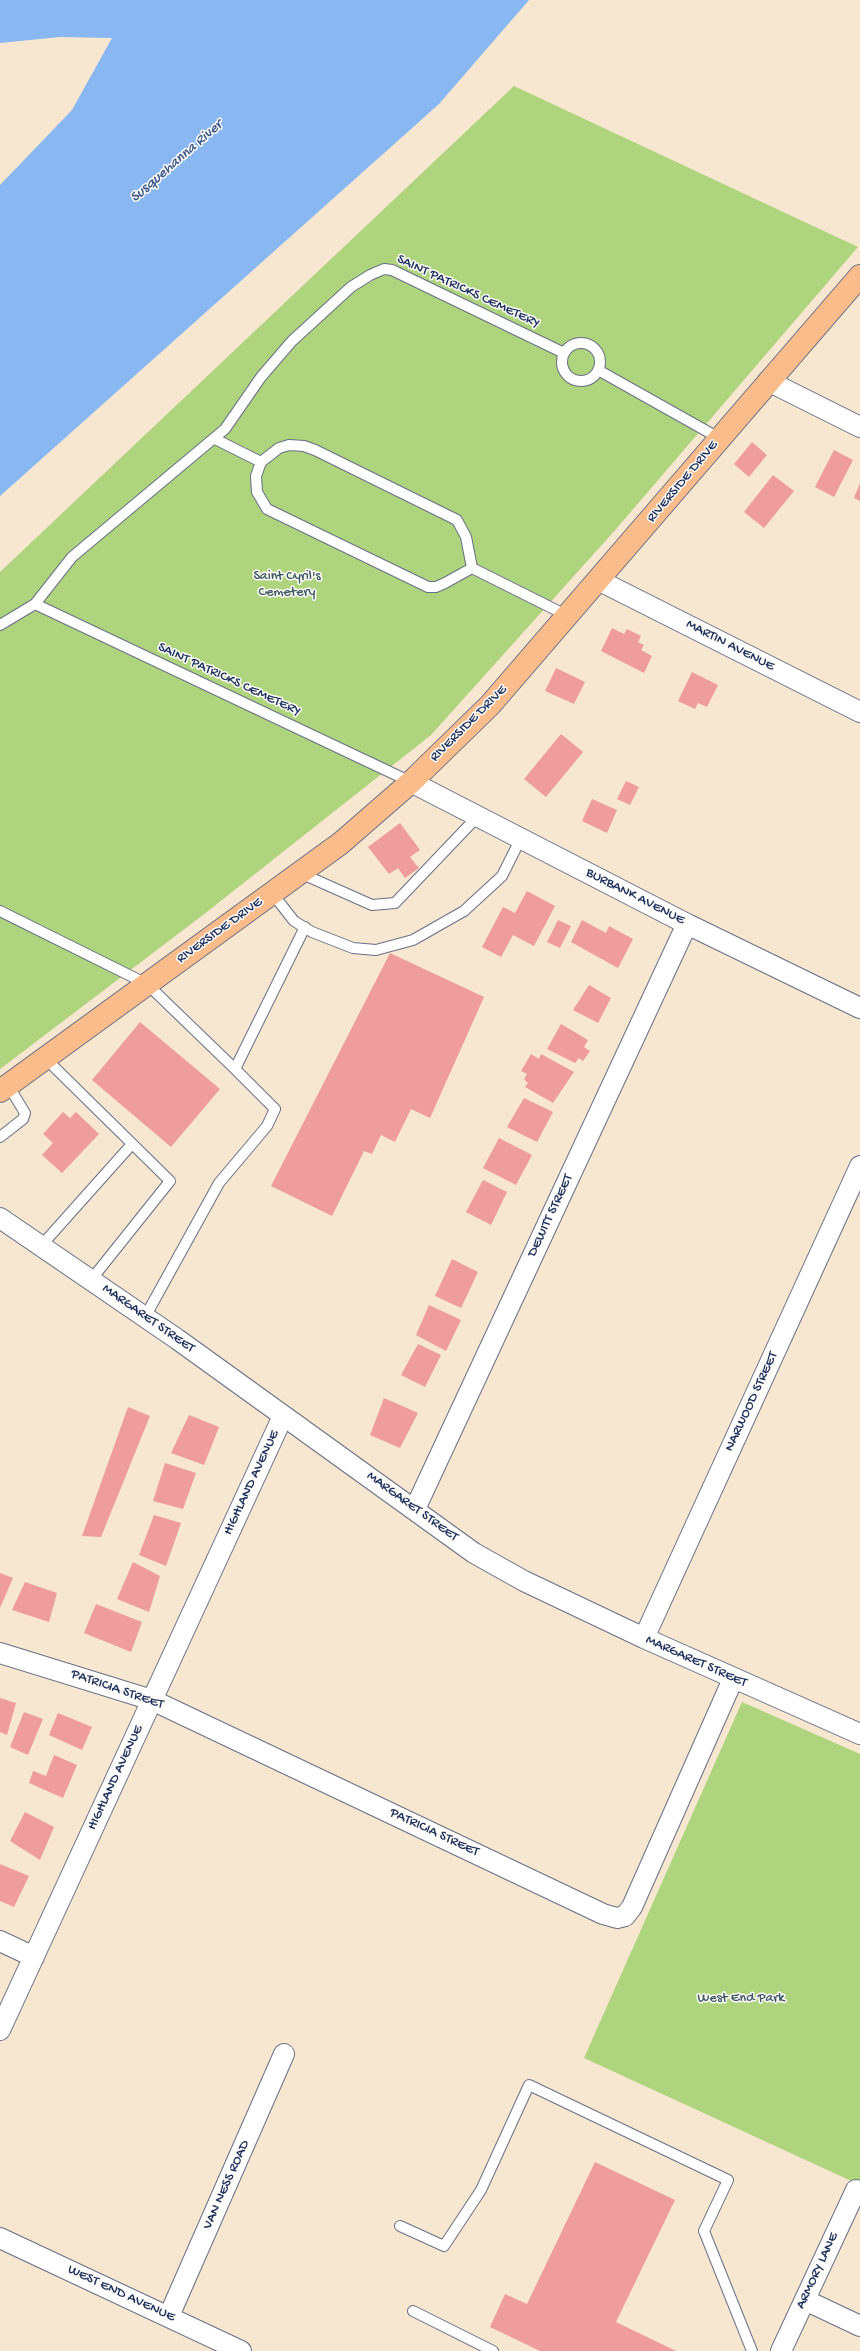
<!DOCTYPE html>
<style>
body{margin:0}
canvas{display:block;background:#f7e6d0}
</style>
<canvas width="860" height="2351"></canvas>
<script>
const ctx = document.querySelector('canvas').getContext('2d');
ctx.lineJoin = 'round';
function fill(path, color) {
  ctx.fillStyle = color;
  ctx.fill(path, 'evenodd');
}
function poly(rows) {
  const path = new Path2D();
  for (const r of rows) {
    if (r.length === 3) {
      path.moveTo(r[0] + r[2], r[1]);
      path.arc(r[0], r[1], r[2], 0, 2 * Math.PI);
      continue;
    }
    path.moveTo(r[0], r[1]);
    for (let i = 2; i < r.length; i += 2) path.lineTo(r[i], r[i + 1]);
  }
  return path;
}
function strokePath(path, color, width, dash) {
  ctx.strokeStyle = color;
  ctx.lineWidth = width;
  ctx.lineCap = dash ? 'butt' : 'round';
  ctx.setLineDash(dash || []);
  ctx.stroke(path);
}
function drawText(font, color, halo, rows, align = 'center') {
  ctx.font = font + ' "Gochi Hand",sans-serif';
  ctx.lineWidth = 3;
  ctx.setLineDash([]);
  ctx.textBaseline = 'middle';
  ctx.strokeStyle = halo;
  ctx.fillStyle = color;
  for (const [text, x, y, turn = 0] of rows) {
    ctx.save();
    ctx.translate(x, y);
    ctx.rotate((+turn || 0) * Math.PI / 180);
    ctx.textAlign = isNaN(turn) ? turn : align;
    if (halo) ctx.strokeText(text, 0, 0);
    ctx.fillText(text, 0, 0);
    ctx.restore();
  }
}
const green = poly([
 [514,86,858,247,617,528,431,735,203,915,0,1069,0,572],
 [742,1702,860,1754,860,2185,584,2058]
]);
const water = poly([
 [0,0,529,0,439,104,0,496,0,185,72,110,112,38,60,37,0,43]
]);
const building = poly([
 [752,442,767,455,749,477,734,464],
 [834,450,853,460,834,497,815,487],
 [773,475,794,491,764,528,744,512],
 [860,483,860,501,854,498],
 [612,628,624,634,627,629,641,636,638,642,644,645,641,650,652,656,644,673,601,651],
 [556,668,585,682,574,704,545,691],
 [692,672,718,685,707,707,698,703,695,709,678,701],
 [561,734,583,752,546,797,524,779],
 [626,781,639,787,630,805,617,799],
 [592,799,617,810,607,833,582,821],
 [400,823,420,850,410,857,419,868,405,878,398,868,389,874,368,847],
 [527,891,555,906,534,946,513,935,501,957,482,947,503,907,515,913],
 [558,920,571,926,560,948,547,942],
 [582,920,606,933,609,926,633,939,618,968,571,942],
 [390,953,484,997,430,1118,411,1109,395,1142,381,1135,372,1154,364,1151,332,1216,271,1186],
 [589,985,611,998,598,1023,573,1010],
 [140,1022,220,1089,171,1147,92,1080],
 [561,1024,588,1040,584,1047,590,1051,583,1061,579,1058,575,1063,547,1049],
 [531,1054,539,1059,541,1054,574,1072,553,1103,525,1087,528,1083,524,1079,527,1074,521,1071],
 [524,1098,553,1112,537,1142,507,1127],
 [63,1112,70,1118,76,1112,99,1134,62,1173,42,1155,53,1143,43,1134],
 [499,1138,532,1155,516,1185,483,1168],
 [483,1180,507,1192,491,1225,466,1212],
 [452,1259,478,1272,461,1308,435,1296],
 [429,1305,461,1320,446,1351,416,1335],
 [418,1344,441,1355,425,1387,401,1375],
 [384,1398,418,1413,400,1448,370,1435],
 [128,1407,150,1416,101,1537,82,1536],
 [189,1415,219,1427,204,1465,171,1453],
 [165,1463,196,1473,183,1509,153,1501],
 [154,1515,181,1523,166,1566,139,1555],
 [133,1562,160,1576,149,1612,117,1599],
 [0,1573,13,1578,0,1608],
 [25,1582,57,1593,49,1622,12,1610],
 [96,1604,142,1622,131,1652,84,1633],
 [0,1698,16,1703,7,1735,0,1732],
 [24,1712,43,1719,28,1755,10,1747],
 [58,1713,92,1727,82,1750,49,1735],
 [54,1755,77,1765,63,1798,29,1783,33,1771,46,1776],
 [25,1812,54,1827,40,1860,10,1841],
 [0,1864,29,1876,14,1907,0,1901],
 [595,2162,675,2200,616,2322,676,2351,540,2351,490,2327,505,2294,527,2304]
]);
const lane = poly([
 [581,362,19],
 [598,370,719,438],
 [215,439,261,462],
 [289,445,304,446,315,450,457,520,466,537,472,568,445,583,436,587,428,587,267,509,257,492,256,476,261,462,279,448,289,445],
 [472,568,568,616],
 [35,604,411,782],
 [0,625,35,604,72,557,225,429,261,377,292,341,351,287,370,275,384,269,392,270,564,353],
 [300,873,372,905,395,903,478,816],
 [272,893,294,921,312,932,353,948,376,950,413,940,464,911,502,876,521,838],
 [0,911,147,984,235,1069,305,927],
 [45,1058,170,1181,91,1280],
 [0,1137,23,1119,25,1113,8,1085],
 [41,1246,132,1144],
 [145,1317,219,1183,267,1126,275,1109,235,1069],
 [400,2226,444,2246,481,2190,529,2085,728,2180,704,2231,752,2351],
 [413,2311,493,2351]
]);
const street = poly([
 [768,381,860,427],
 [600,581,860,712],
 [411,782,687,924,860,1008],
 [0,1218,177,1339,474,1553,524,1581,644,1638,860,1734],
 [415,1509,687,924],
 [644,1638,860,1166],
 [0,1653,152,1700,603,1914,617,1918,625,1916,632,1907,733,1679],
 [0,1941,34,1957],
 [0,2030,283,1416],
 [0,2238,241,2351],
 [805,2300,860,2326],
 [169,2316,284,2054],
 [781,2351,856,2190]
]);
const primary = poly([
 [0,1091,341,843,411,782,490,705,860,276]
]);
const streetNames = [
 ["SAINT PATRICKS CEMETERY",468,292,25],
 ["RIVERSIDE DRIVE",683,482,-50],
 ["MARTIN AVENUE",730,646,27],
 ["SAINT PATRICKS CEMETERY",229,680,25],
 ["RIVERSIDE DRIVE",469,724,-45],
 ["BURBANK AVENUE",635,897,27],
 ["RIVERSIDE DRIVE",220,931,-36],
 ["DEWITT STREET",551,1216,-65],
 ["MARGARET STREET",148,1319,35],
 ["NARWOOD STREET",752,1402,-65],
 ["HIGHLAND AVENUE",252,1483,-65],
 ["MARGARET STREET",412,1507,36],
 ["MARGARET STREET",696,1662,24],
 ["PATRICIA STREET",117,1690,19],
 ["HIGHLAND AVENUE",116,1778,-65],
 ["PATRICIA STREET",434,1833,25],
 ["VAN NESS ROAD",227,2185,-66],
 ["ARMORY LANE",818,2271,-65],
 ["WEST END AVENUE",121,2294,25]
];
const parkNames = [
 ["Saint Cyril's",287,577],
 ["Cemetery",287,593],
 ["West End Park",741,1999]
];
const waterNames = [
 ["Susquehanna River",177,162,-41]
];
fill(green, '#aed47d');
fill(water, '#88b7f2');
fill(building, '#ef9d9c');
strokePath(lane, '#686f86', 12);
strokePath(street, '#686f86', 22);
strokePath(primary, '#686f86', 24);
strokePath(lane, '#fff', 10);
strokePath(street, '#fff', 20);
strokePath(primary, '#f9bc8a', 22);
drawText('14px', '#1b2f5e', '#fdfcf7', streetNames);
drawText('14px', '#405866', '#fdfcf7', parkNames);
drawText('italic 15px', '#3c588a', '#fdfcf7', waterNames);
</script>
